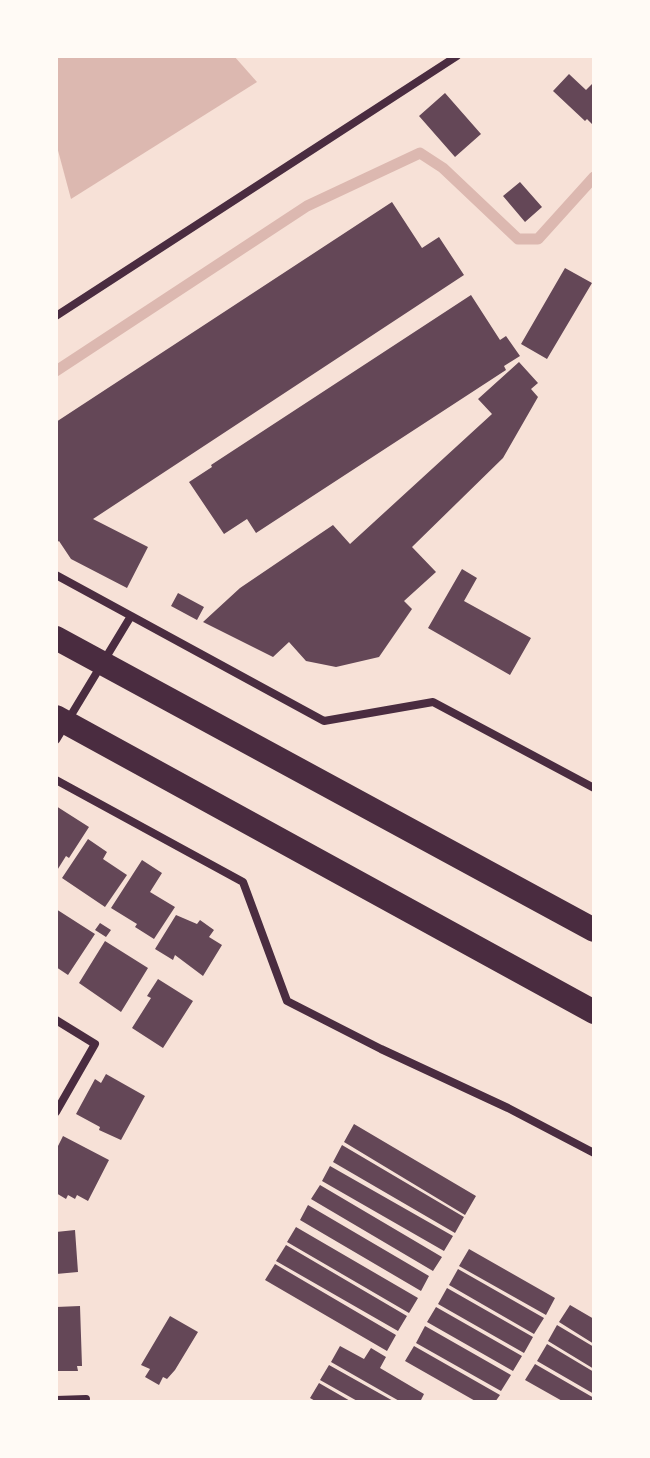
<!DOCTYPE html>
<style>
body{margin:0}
#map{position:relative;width:650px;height:1458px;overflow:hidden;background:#f7e1d7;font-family:Helvetica,sans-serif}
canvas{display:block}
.frame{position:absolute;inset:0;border:58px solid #fffaf5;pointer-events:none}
</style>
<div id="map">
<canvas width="650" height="1458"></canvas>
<div class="frame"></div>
</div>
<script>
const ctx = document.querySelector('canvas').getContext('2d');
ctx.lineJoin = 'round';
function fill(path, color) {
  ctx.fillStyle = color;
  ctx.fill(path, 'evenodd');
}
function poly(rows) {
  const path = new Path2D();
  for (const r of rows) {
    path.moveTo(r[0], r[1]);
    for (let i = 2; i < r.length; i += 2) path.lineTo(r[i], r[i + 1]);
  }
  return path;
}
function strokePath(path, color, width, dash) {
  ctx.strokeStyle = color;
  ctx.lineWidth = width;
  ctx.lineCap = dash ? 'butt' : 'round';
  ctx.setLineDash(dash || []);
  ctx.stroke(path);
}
const water = poly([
 [56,56,234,56,257,82,71,199,56,143]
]);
const stream = poly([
 [56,371,307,206,420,153,443,168,518,239,538,239,594,177]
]);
const building = poly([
 [569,74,586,90,594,82,594,126,587,119,585,121,553,91],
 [445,93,481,134,455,157,419,116],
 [520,182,542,207,525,222,503,196],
 [392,202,422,248,439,237,464,275,93,519,148,547,127,588,71,559,59,541,56,543,56,422],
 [565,268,592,283,547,359,521,344],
 [471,295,500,340,506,336,520,356,504,366,506,370,256,533,247,519,224,534,189,482,212,467,211,465],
 [519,362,538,383,531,389,538,397,503,458,412,547,436,572,404,601,412,609,379,657,336,667,306,661,289,642,273,657,203,622,240,588,333,525,350,544,492,414,478,399],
 [462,569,477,578,464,601,531,638,510,675,428,628],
 [178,593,204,607,197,620,171,606],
 [56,806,89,827,69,858,66,856,56,872],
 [88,839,107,852,103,859,127,875,105,907,62,878],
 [142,860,162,873,150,892,175,907,154,939,135,927,137,924,111,908],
 [56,909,95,934,68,975,56,967],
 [176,915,197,924,200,920,214,930,209,937,222,945,203,976,175,955,173,960,155,949],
 [100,923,111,930,106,937,95,930],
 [105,941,148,968,121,1012,79,983],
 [158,979,193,1001,163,1048,132,1028,151,998,147,996],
 [106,1074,145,1096,121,1140,99,1130,100,1127,76,1114,95,1079,101,1083],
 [354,1124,476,1196,465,1215,344,1142],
 [63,1136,109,1160,88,1201,77,1195,75,1199,68,1195,66,1199,56,1193,56,1150],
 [342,1145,464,1217,455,1233,333,1162],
 [330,1166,453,1236,444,1251,322,1181],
 [320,1185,442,1257,433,1271,311,1199],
 [308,1205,429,1276,421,1291,300,1220],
 [296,1227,418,1298,409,1313,287,1242],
 [75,1230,78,1272,56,1274,56,1232],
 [286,1245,407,1316,398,1331,276,1261],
 [469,1249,555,1298,546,1315,459,1266],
 [275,1264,396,1335,387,1351,265,1280],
 [458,1269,544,1318,534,1334,449,1285],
 [447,1288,533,1337,524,1353,438,1304],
 [570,1305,594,1319,594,1344,559,1322],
 [80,1306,82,1366,77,1366,78,1371,56,1371,56,1307],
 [436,1307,522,1356,513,1371,427,1322],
 [170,1316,198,1332,175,1370,167,1379,163,1377,159,1385,145,1377,150,1369,141,1365],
 [557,1325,594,1347,594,1369,548,1341],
 [425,1326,511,1375,501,1391,416,1343],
 [547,1344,594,1372,594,1394,537,1361],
 [340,1346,364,1359,371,1348,386,1357,380,1368,424,1394,420,1402,401,1402,331,1362],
 [414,1346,500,1395,495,1402,477,1402,405,1361],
 [535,1364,594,1398,594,1402,564,1402,525,1380],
 [329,1365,395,1402,359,1402,320,1380],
 [319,1383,352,1402,317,1402,310,1398]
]);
const minor = poly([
 [56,316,457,56],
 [56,575,324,721,433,702,594,788],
 [56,740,131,616],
 [56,780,243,882,287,1001,381,1049,508,1108,594,1153],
 [56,1020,95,1044,56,1112],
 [56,1400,86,1399]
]);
const motorway = poly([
 [56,638,594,930],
 [56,717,594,1012]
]);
fill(water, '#dcb8b0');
strokePath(stream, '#dcb8b0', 11);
fill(building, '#644757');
strokePath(minor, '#4a2c40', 8);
strokePath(motorway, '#4a2c40', 24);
</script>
